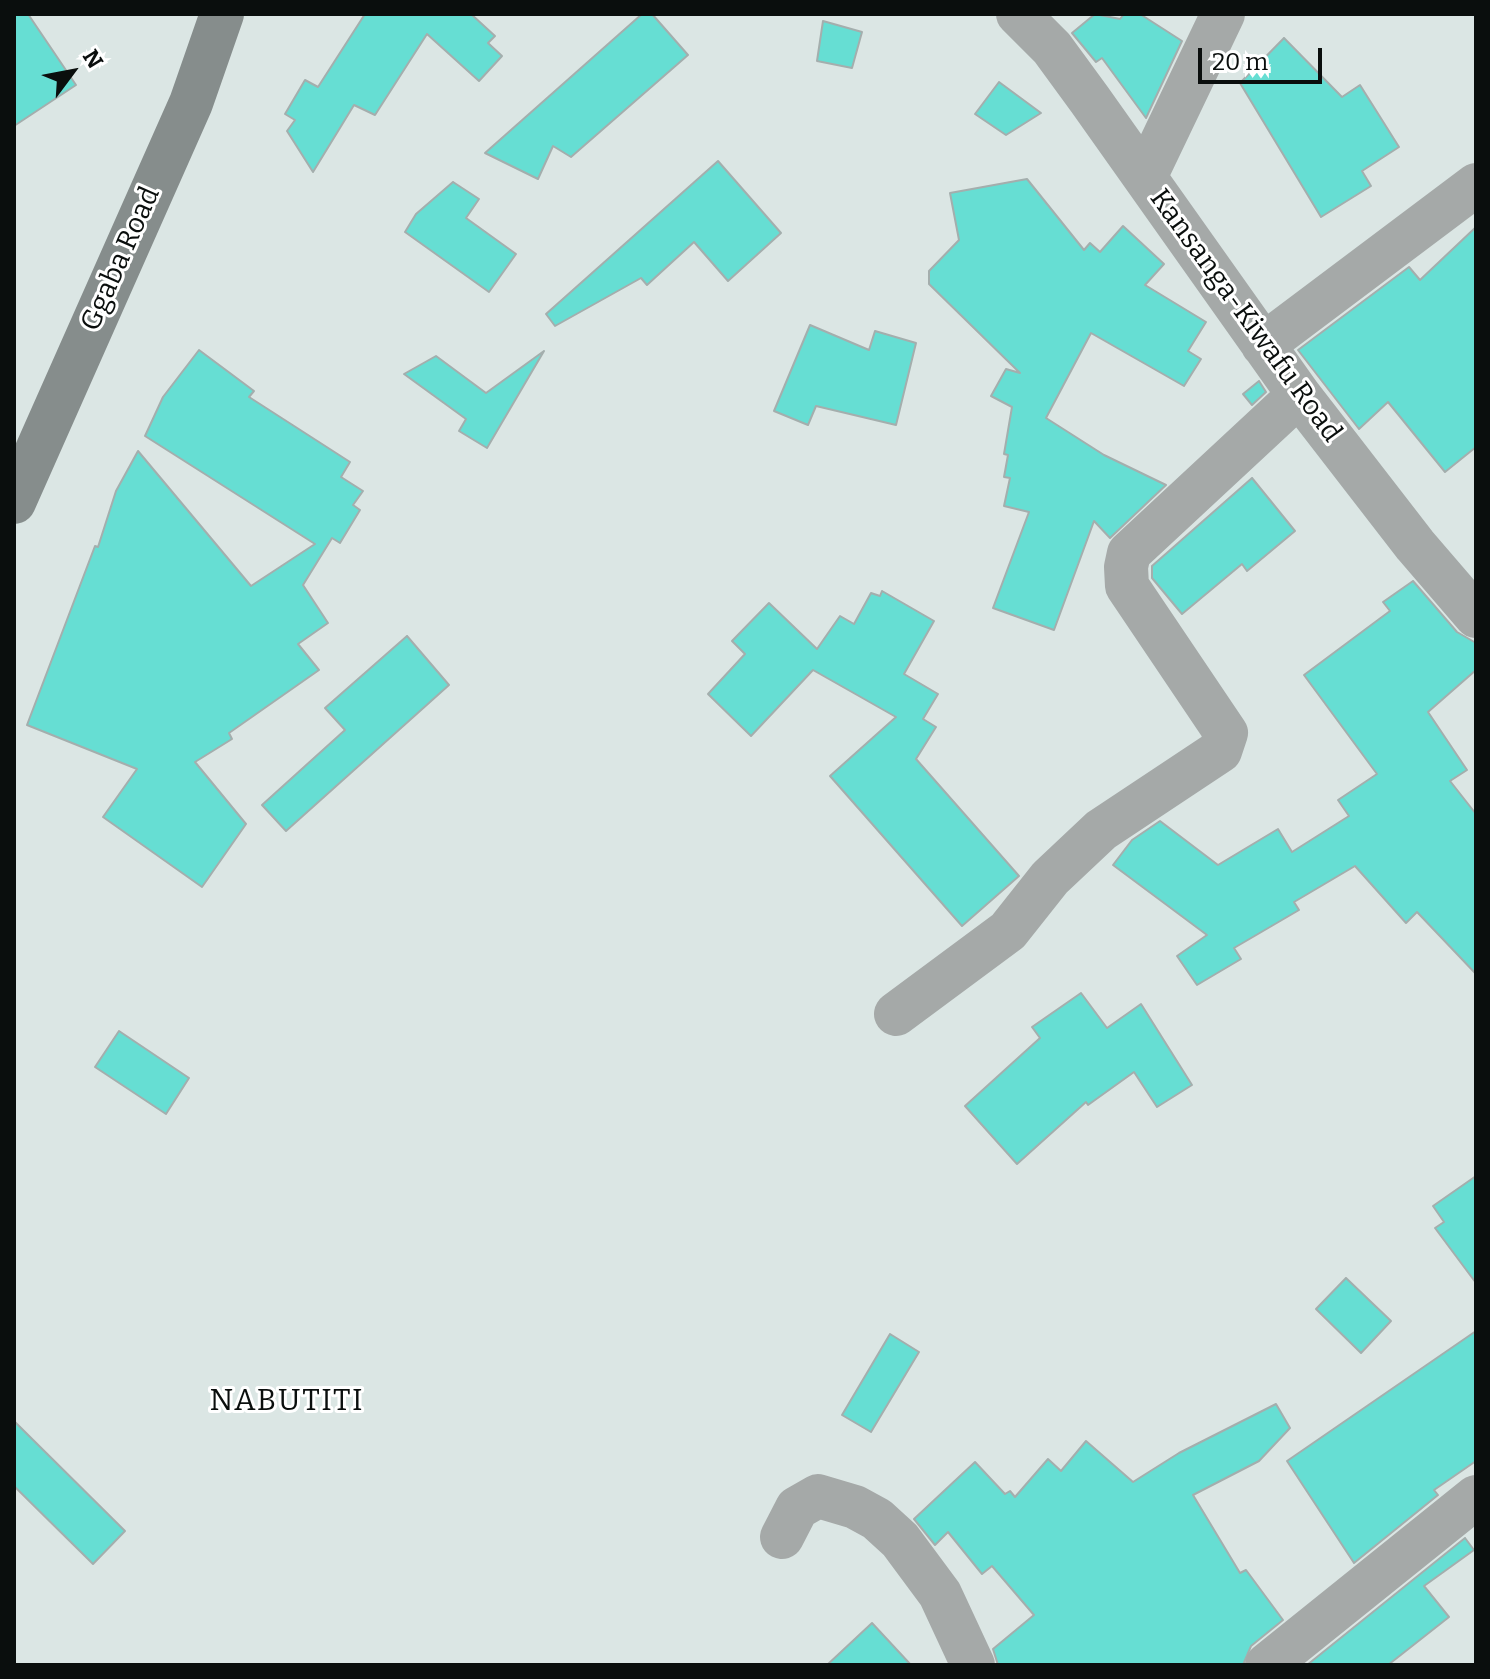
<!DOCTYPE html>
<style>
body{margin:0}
#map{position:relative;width:1490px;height:1679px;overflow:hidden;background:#dbe6e4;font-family:Bitter,serif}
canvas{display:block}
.frame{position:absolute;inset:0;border:16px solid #0a0e0d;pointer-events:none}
.north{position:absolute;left:32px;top:32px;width:80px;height:80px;-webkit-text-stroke:6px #fff;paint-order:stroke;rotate:58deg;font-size:22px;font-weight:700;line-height:32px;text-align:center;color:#0a0e0d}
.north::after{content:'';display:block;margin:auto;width:28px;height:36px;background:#0a0e0d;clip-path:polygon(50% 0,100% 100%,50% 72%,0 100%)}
.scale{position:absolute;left:1198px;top:48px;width:124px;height:36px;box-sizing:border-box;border:4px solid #0a0e0d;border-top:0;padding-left:10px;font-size:24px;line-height:28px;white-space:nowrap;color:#0a0e0d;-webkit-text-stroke:6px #fff;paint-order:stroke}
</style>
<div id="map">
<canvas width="1490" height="1679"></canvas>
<div class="frame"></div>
<div class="north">N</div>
<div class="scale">20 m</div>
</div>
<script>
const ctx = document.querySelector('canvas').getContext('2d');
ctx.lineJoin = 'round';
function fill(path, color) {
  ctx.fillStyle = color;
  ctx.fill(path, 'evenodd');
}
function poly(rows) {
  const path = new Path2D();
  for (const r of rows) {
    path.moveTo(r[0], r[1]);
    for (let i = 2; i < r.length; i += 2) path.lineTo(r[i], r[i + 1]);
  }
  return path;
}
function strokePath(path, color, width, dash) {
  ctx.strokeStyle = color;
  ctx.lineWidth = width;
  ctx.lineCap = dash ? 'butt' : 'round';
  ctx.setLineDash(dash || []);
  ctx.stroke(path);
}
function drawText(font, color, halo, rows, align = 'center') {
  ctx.font = font + ' Bitter,serif';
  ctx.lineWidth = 6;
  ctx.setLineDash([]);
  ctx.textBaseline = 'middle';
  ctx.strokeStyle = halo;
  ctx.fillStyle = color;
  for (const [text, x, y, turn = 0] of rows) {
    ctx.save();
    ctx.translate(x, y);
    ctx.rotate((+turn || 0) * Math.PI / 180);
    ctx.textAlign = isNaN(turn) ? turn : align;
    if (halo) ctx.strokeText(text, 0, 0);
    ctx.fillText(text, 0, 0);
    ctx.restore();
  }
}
const building = poly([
 [14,14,28,14,76,85,14,126,14,14],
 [365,14,471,14,495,36,488,43,502,56,479,81,427,34,375,115,354,105,313,172,287,131,295,120,285,114,305,80,318,87,365,14],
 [642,14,652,14,688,55,571,157,553,146,538,179,485,153,642,14],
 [1095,14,1120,19,1124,14,1140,14,1182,41,1146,118,1102,58,1096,62,1072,33,1095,14],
 [823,21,862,32,852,68,817,61,823,21],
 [1284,38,1342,97,1360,85,1399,147,1362,171,1371,186,1321,217,1240,83,1284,38],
 [999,82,1041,113,1006,135,975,114,999,82],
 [718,161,781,233,728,281,694,242,647,285,641,278,555,326,546,314,718,161],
 [1027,179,1084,250,1090,243,1100,252,1123,226,1164,264,1145,285,1206,322,1188,351,1201,359,1184,386,1091,333,1046,418,1104,455,1166,485,1110,538,1094,521,1054,630,993,608,1029,512,1004,506,1010,478,1004,477,1008,455,1004,454,1012,407,991,396,1006,369,1020,373,929,284,929,271,959,240,950,193,1027,179],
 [453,182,479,199,466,218,516,254,489,292,405,232,416,214,453,182],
 [1476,227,1476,447,1445,472,1388,402,1359,429,1298,350,1409,267,1420,280,1476,227],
 [810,325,869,350,875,331,916,343,896,425,816,406,808,425,774,411,810,325],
 [199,350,254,391,249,397,350,462,341,477,363,491,353,505,360,510,340,543,332,538,303,585,328,623,298,644,319,670,229,733,232,739,195,762,246,824,202,887,103,817,137,769,27,725,95,546,98,547,116,491,138,451,251,586,315,544,145,436,163,397,199,350],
 [544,351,487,448,459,431,466,419,404,374,436,356,486,393,544,351],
 [1259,381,1266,392,1252,405,1243,394,1259,381],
 [1252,478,1295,531,1247,571,1242,564,1182,614,1152,578,1152,566,1252,478],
 [1413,581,1457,632,1476,643,1476,670,1428,712,1467,770,1450,781,1476,814,1476,974,1417,912,1406,923,1355,866,1294,902,1299,910,1234,948,1241,959,1197,985,1177,956,1207,935,1113,865,1132,840,1160,821,1218,865,1278,829,1292,852,1349,816,1338,800,1377,774,1304,675,1390,611,1383,602,1413,581],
 [882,591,934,621,904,674,938,694,923,719,936,727,916,759,1019,876,962,926,830,776,896,717,813,670,751,736,708,694,745,654,732,641,769,603,817,649,840,616,854,624,871,593,880,596,882,591],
 [407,636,449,685,286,831,262,805,345,730,325,708,407,636],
 [1081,993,1107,1028,1141,1004,1192,1085,1157,1107,1134,1072,1088,1105,1086,1102,1017,1164,965,1106,1040,1038,1032,1027,1081,993],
 [119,1031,189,1078,166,1114,95,1067,119,1031],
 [1476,1176,1476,1283,1435,1228,1444,1222,1433,1206,1476,1176],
 [1346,1278,1391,1321,1361,1353,1316,1309,1346,1278],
 [1476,1331,1476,1461,1434,1490,1438,1495,1354,1563,1287,1461,1476,1331],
 [890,1334,919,1352,871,1432,842,1415,890,1334],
 [1276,1404,1290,1428,1259,1461,1193,1495,1240,1573,1246,1570,1283,1620,1251,1646,1243,1665,998,1665,993,1649,1034,1615,992,1566,982,1574,948,1532,935,1545,914,1519,975,1462,1005,1494,1010,1491,1015,1497,1048,1459,1061,1471,1086,1441,1133,1482,1179,1453,1276,1404],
 [14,1421,125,1531,93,1564,14,1486,14,1421],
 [1465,1538,1474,1550,1424,1586,1449,1617,1388,1665,1307,1665,1465,1538],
 [872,1623,911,1665,827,1665,872,1623]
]);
const street = poly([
 [1018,14,1052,48,1090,100,1299,395,1415,545,1476,616],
 [1145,177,1223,14],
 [1263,345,1476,185],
 [896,1014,1008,931,1050,878,1101,830,1220,751,1226,733,1127,586,1126,567,1129,553,1299,395],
 [782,1537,797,1508,818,1496,855,1507,877,1519,900,1540,940,1594,973,1665],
 [1267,1665,1476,1497]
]);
const secondary = poly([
 [14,502,191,103,222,14]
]);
const streetNames = [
 ["Ggaba Road",121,259,-66],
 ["Kansanga-Kiwafu Road",1245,316,54]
];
const neighbourhoodNames = [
 ["NABUTITI",287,1402]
];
fill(building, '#66ded3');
strokePath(building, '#a4aead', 2);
strokePath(street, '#a5a9a8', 44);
strokePath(secondary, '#868d8c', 44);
drawText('28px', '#0a0e0d', '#fff', streetNames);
ctx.letterSpacing = '2px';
drawText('30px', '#0a0e0d', '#fff', neighbourhoodNames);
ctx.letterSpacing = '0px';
</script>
